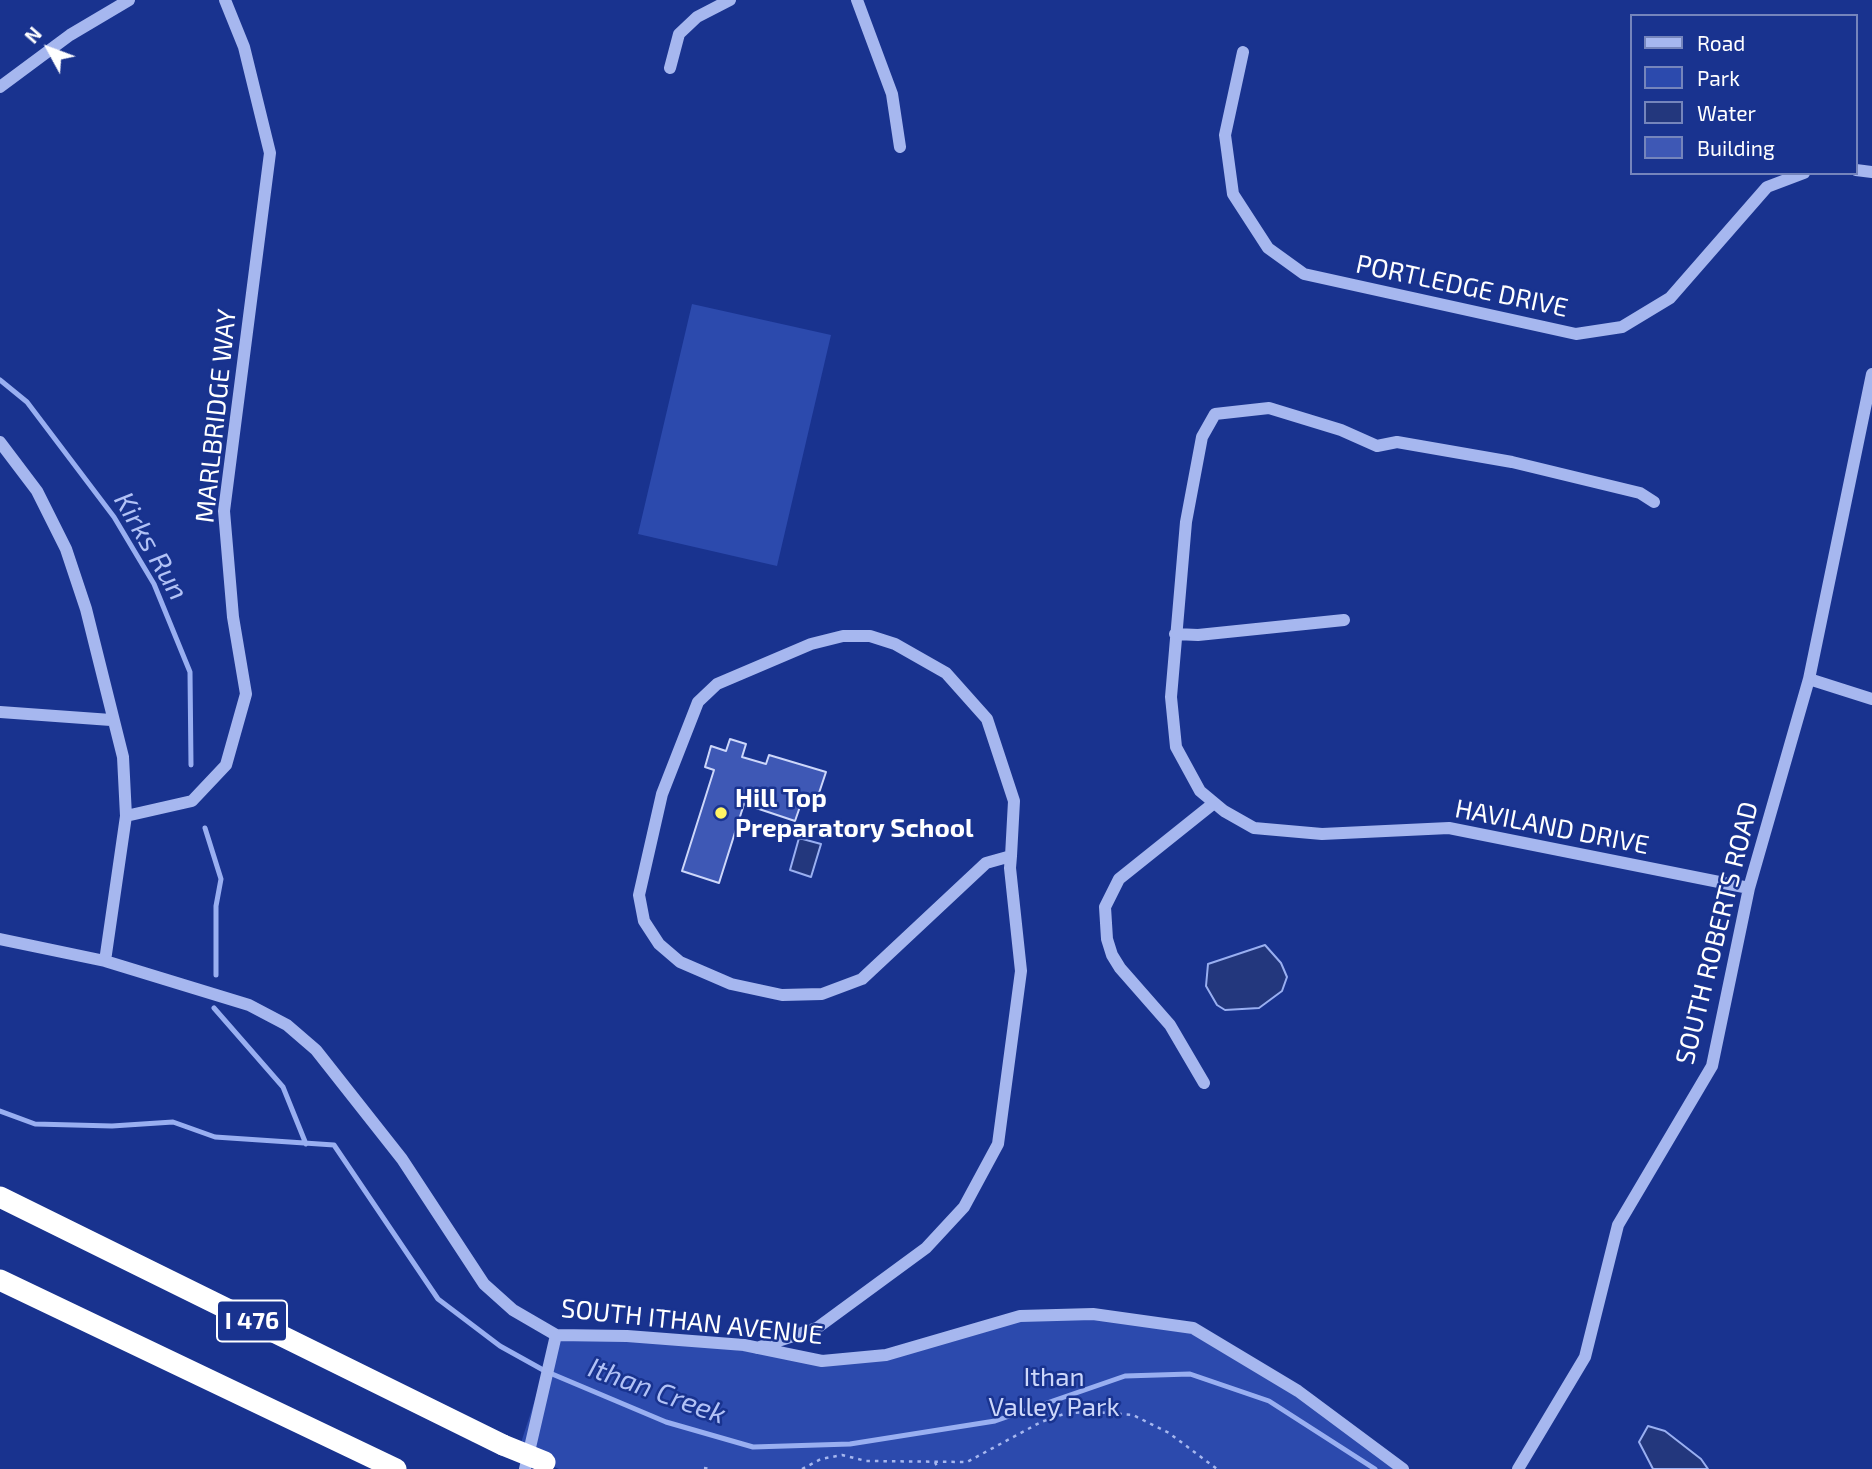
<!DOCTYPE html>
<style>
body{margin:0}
#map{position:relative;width:1872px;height:1469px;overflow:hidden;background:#19338f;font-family:"Exo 2",sans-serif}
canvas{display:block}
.legend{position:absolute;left:1630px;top:14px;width:228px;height:161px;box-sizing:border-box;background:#19338f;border:2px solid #7585bc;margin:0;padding:9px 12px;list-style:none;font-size:21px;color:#fff}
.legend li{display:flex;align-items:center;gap:14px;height:35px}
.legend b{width:35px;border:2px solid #7585bc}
.north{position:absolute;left:14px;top:14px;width:70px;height:70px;-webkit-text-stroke:5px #19338f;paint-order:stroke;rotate:311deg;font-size:19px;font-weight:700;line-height:28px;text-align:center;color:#fff}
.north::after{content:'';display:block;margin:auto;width:24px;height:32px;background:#fff;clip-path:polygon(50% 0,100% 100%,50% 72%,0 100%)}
</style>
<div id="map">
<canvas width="1872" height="1469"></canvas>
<ul class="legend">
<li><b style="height:9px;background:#a6b7ef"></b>Road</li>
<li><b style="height:19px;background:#2c4aad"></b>Park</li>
<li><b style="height:19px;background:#23377d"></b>Water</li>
<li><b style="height:19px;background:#3e58b5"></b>Building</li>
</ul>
<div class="north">N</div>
</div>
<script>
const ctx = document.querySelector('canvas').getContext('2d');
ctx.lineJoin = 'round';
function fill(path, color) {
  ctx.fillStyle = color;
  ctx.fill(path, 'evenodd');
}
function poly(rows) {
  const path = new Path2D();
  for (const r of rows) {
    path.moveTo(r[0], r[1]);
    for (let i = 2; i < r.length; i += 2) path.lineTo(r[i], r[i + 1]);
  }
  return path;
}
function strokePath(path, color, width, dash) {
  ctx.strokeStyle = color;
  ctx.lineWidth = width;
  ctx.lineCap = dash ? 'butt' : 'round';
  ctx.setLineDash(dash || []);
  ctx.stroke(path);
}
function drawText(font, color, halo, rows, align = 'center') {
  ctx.font = font + ' "Exo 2",sans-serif';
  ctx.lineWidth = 5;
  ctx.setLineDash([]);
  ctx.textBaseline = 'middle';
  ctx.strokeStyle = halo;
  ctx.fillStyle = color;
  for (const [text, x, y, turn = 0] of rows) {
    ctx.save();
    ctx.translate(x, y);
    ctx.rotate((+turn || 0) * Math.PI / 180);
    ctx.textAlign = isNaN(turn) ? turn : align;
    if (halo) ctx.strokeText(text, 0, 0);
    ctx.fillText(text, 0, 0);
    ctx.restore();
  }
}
const green = poly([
 [692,304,831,335,777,566,638,534],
 [1093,1314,1193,1328,1298,1391,1402,1469,559,1469,518,1452,556,1335,627,1336,822,1361,886,1355,1020,1316]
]);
const water = poly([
 [799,838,821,844,811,877,790,870,799,838],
 [1265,945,1281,963,1287,977,1282,991,1259,1008,1225,1010,1217,1005,1206,986,1208,964,1265,945],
 [1648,1426,1665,1431,1701,1459,1708,1469,1653,1469,1639,1442,1648,1426]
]);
const stream = poly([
 [0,380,27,402,114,517,154,584,190,672,191,765],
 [205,828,221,879,216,906,216,975],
 [214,1008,283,1087,306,1144],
 [0,1111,35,1124,112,1126,173,1122,215,1137,334,1145,438,1299,500,1346,545,1371,666,1422,753,1447,850,1444,995,1421,1125,1376,1190,1374,1269,1401,1375,1469]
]);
const building = poly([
 [730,739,746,744,742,757,766,764,769,755,826,772,817,799,804,795,795,821,744,804,719,883,682,871,714,770,705,767,711,746,726,751,730,739]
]);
const path = poly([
 [935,1462,938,1469],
 [704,1468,712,1469],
 [802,1469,821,1459,842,1455,866,1461,967,1462,1041,1422,1067,1413,1096,1412,1133,1415,1169,1433,1217,1469]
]);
const minor = poly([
 [857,0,892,94,900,147],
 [1243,52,1225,135,1233,194,1268,248,1304,274,1576,334,1622,327,1670,298,1767,187,1804,173],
 [670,68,679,34,697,17,730,0],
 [0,87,70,35,129,0],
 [1856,170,1872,172],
 [0,442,37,491,66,549,86,609,123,757,126,816,105,961],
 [1654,502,1640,493,1512,462,1397,442,1377,446,1341,430,1269,408,1215,414,1202,437,1186,522,1171,697,1176,747,1200,791,1224,811,1254,828,1322,834,1449,828,1749,888],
 [1175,634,1198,635,1344,620],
 [1809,679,1872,699],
 [0,712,111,720],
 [126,816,192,801,226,765,246,694,233,617,224,511,270,153,244,47,225,0],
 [0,939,105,961,249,1005,287,1025,316,1050,402,1159,484,1284,513,1310,556,1335,627,1336,744,1345,822,1361,886,1355,1020,1316,1093,1314,1193,1328,1298,1391,1403,1469],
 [1204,1083,1170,1025,1120,968,1112,955,1107,939,1105,907,1119,879,1214,803],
 [757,1348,817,1328,926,1248,964,1207,998,1144,1021,971,1010,868,1011,856,1014,801,987,719,946,673,895,644,870,636,843,636,811,644,717,684,698,702,662,794,639,895,644,921,659,944,680,962,731,984,782,995,822,994,862,979,986,863,1011,856],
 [525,1469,556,1335],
 [1518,1469,1585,1357,1618,1225,1712,1066,1749,888,1809,679,1872,374]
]);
const highway = poly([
 [0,1197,503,1445],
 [0,1280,396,1469]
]);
const highwayBridge = poly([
 [503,1445,545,1462]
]);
const markers = [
 [721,813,7,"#fff464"]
];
const shields = [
 [252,1321,70]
];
const shieldNames = [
 ["I 476",252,1321]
];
const streetNames = [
 ["PORTLEDGE DRIVE",1462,286,12],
 ["MARLBRIDGE WAY",216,416,-84],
 ["HAVILAND DRIVE",1552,827,11],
 ["SOUTH ROBERTS ROAD",1717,933,-76],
 ["SOUTH ITHAN AVENUE",692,1322,6]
];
const poiNames = [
 ["Hill Top",735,798],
 ["Preparatory School",735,828]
];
const parkNames = [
 ["Ithan",1054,1377],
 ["Valley Park",1054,1407]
];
const waterNames = [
 ["Kirks Run",151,546,60],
 ["Ithan Creek",657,1391,20]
];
fill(green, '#2c4aad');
fill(water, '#23377d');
strokePath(water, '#99aff1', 2);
strokePath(stream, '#99aff1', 5);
fill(building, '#3e58b5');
strokePath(building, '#cdd7fa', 2);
strokePath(path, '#a6b7ef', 2.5, [3.5, 5]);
strokePath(minor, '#a6b7ef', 12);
strokePath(highway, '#fff', 21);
strokePath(highwayBridge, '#fff', 21);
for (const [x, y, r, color] of markers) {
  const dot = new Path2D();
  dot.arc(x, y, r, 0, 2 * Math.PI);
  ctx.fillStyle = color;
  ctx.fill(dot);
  strokePath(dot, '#19338f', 2.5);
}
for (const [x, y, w] of shields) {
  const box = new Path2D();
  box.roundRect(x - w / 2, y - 20.5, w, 41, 5);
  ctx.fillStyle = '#19338f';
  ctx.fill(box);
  strokePath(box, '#fff', 2);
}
drawText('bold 24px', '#fff', null, shieldNames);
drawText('26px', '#fff', '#19338f', streetNames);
drawText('bold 26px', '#fff', '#19338f', poiNames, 'left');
drawText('26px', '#cdd7fa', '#19338f', parkNames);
drawText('italic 28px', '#b2c2f6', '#19338f', waterNames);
</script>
